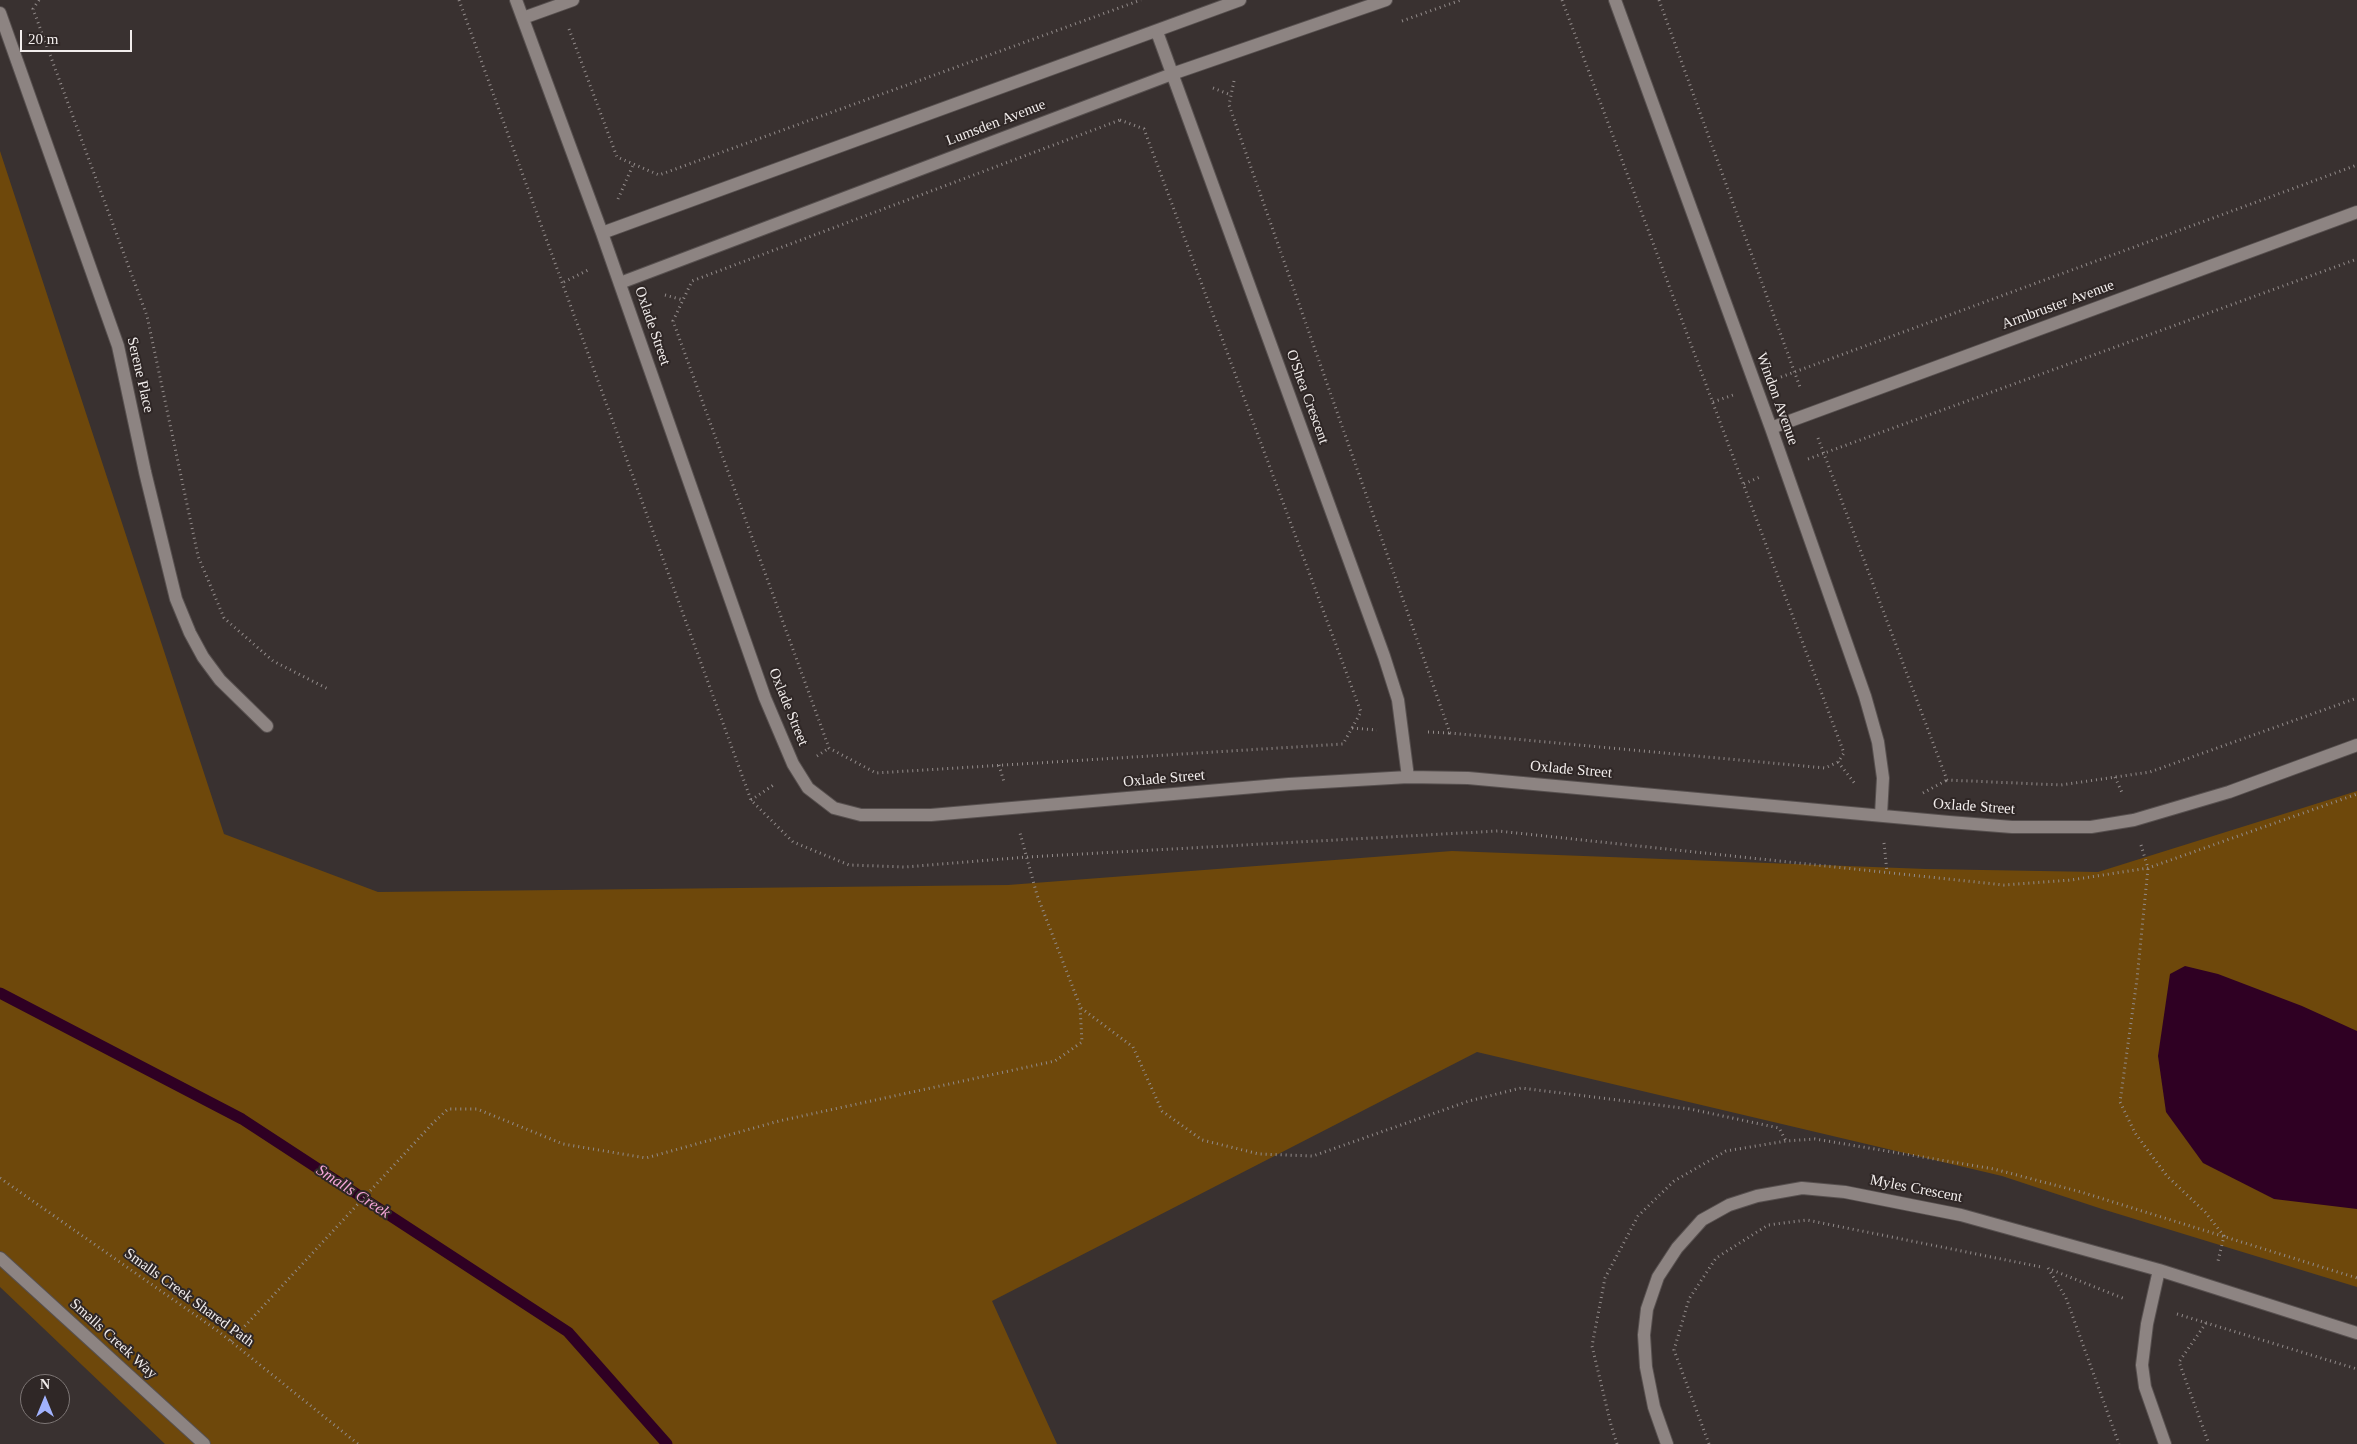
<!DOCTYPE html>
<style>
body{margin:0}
#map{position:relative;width:2357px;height:1444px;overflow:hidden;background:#393130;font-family:Georgia,serif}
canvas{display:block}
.north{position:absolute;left:20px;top:1374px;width:50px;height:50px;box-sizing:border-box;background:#2f2726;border:1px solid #7d7675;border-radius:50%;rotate:0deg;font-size:14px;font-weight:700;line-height:20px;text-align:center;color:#f2edec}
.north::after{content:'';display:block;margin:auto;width:18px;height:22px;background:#a1b2fd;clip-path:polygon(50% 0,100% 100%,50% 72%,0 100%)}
.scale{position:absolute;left:20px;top:30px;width:112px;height:22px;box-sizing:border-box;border:2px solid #f2edec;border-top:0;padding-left:6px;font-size:15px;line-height:18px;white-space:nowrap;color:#f2edec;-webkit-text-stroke:4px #2f2726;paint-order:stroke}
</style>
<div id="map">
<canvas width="2357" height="1444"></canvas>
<div class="north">N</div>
<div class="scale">20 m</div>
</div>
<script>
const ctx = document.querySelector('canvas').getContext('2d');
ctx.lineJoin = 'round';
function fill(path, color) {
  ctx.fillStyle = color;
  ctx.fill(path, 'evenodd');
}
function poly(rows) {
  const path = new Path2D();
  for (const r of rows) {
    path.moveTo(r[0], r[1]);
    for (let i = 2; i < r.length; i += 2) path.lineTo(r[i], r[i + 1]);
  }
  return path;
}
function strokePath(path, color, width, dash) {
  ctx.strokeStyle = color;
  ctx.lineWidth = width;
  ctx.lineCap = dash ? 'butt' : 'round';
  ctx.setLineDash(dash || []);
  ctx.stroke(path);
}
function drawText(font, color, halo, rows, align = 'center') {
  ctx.font = font + ' Georgia,serif';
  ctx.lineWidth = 4;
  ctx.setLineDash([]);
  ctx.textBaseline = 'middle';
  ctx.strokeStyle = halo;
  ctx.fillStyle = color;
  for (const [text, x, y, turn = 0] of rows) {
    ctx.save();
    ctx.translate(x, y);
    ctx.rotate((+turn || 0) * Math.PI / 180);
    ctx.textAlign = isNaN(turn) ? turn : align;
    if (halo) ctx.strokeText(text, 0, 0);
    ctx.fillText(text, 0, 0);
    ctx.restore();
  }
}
const green = poly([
 [0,151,224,834,378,892,1008,885,1452,851,1926,869,2098,872,2357,791,2357,1287,2102,1209,2002,1176,1477,1052,992,1301,1057,1444,165,1444,0,1287]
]);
const water = poly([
 [2185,966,2218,974,2302,1006,2357,1031,2357,1209,2274,1199,2203,1163,2166,1112,2158,1056,2170,974]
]);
const stream = poly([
 [0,993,242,1119,568,1332,667,1444]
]);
const path = poly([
 [39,0,33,9,147,316,198,556,224,618,273,661,330,690],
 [459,0,751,800,793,842,849,865,905,867,1027,857,1498,831,2004,885,2071,880,2148,868,2357,794],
 [1659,0,1801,390],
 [1402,21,1461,0],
 [569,29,617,157,659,175,1141,0],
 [1234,81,1229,105,1450,733,1825,768,1838,762,1844,753,1562,0],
 [1213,88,1231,95],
 [1120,120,1144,129,1361,712,1343,744,876,773,829,748,673,321,692,281,1120,120],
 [618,199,633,165],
 [564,282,588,270],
 [665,295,683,300],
 [1781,377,2357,165],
 [1713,402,1733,395],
 [1818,438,1947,780,2061,785,2150,772,2357,698],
 [1808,459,2357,259],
 [1744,484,1760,477],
 [1352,728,1377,730],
 [1428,732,1450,733],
 [817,756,829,748],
 [1838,762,1856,785],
 [999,765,1004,782],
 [2115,777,2123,795],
 [1923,793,1947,780],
 [751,800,775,784],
 [1884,843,1887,872],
 [2141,845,2148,868,2137,979,2120,1102,2135,1133,2167,1176,2205,1212,2224,1236,2218,1261],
 [1081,1008,1133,1047,1162,1111,1202,1140,1259,1154,1313,1156,1469,1101,1521,1088,1690,1109,1779,1128,1786,1141],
 [0,1178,218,1331,358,1444],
 [2048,1268,2066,1298,2119,1444],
 [2052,1270,2125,1299],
 [2177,1314,2357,1369],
 [2206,1323,2179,1362,2209,1444],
 [231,1341,433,1123,448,1109,477,1109,563,1144,646,1158,779,1121,1055,1061,1082,1042,1080,1006,1037,895,1020,833],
 [1617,1444,1611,1425,1592,1346,1605,1278,1638,1216,1674,1181,1726,1151,1786,1141,1815,1139,1994,1169,2081,1192,2357,1278],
 [1709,1444,1674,1350,1689,1299,1716,1258,1768,1225,1807,1220,2041,1267]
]);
const minor = poly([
 [516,0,602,233,765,698,793,764,808,788,834,808,861,815,931,815,1289,784,1408,777,1468,778,1949,822,2012,827,2091,827,2134,820,2229,792,2357,745],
 [1615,0,1771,428,1865,696,1878,742,1883,778,1881,815],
 [0,13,118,346,145,472,176,599,190,633,203,657,220,680,267,726],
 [523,18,573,0],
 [1157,32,1384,656,1398,700,1408,777],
 [602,233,1240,0],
 [620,283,1172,74,1386,0],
 [1771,428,2357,212],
 [0,1258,204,1444],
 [2159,1270,2147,1324,2142,1365,2145,1387,2165,1444],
 [1667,1444,1654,1407,1646,1367,1644,1335,1647,1309,1658,1277,1677,1248,1702,1220,1729,1205,1757,1196,1802,1188,1845,1192,1961,1215,2159,1270,2357,1333]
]);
const streetNames = [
 ["Lumsden Avenue",996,123,-21],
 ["Armbruster Avenue",2058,305,-20],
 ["Oxlade Street",652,326,71],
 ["Serene Place",140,375,77],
 ["O'Shea Crescent",1307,397,70],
 ["Windon Avenue",1777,399,70],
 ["Oxlade Street",788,707,68],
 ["Oxlade Street",1571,770,5],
 ["Oxlade Street",1164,779,-5],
 ["Oxlade Street",1974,807,4],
 ["Myles Crescent",1916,1189,11],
 ["Smalls Creek Shared Path",189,1298,36],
 ["Smalls Creek Way",113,1339,42]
];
const waterNames = [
 ["Smalls Creek",353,1192,33]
];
fill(green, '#6e480b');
fill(water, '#2f0023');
strokePath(stream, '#2f0023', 11);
strokePath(minor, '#57504f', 14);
strokePath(path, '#938c8b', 3, [1, 4]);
strokePath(minor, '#8d8482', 12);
drawText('15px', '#f2edec', '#2f2726', streetNames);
drawText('italic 16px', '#f4a5d7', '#2f2726', waterNames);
</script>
